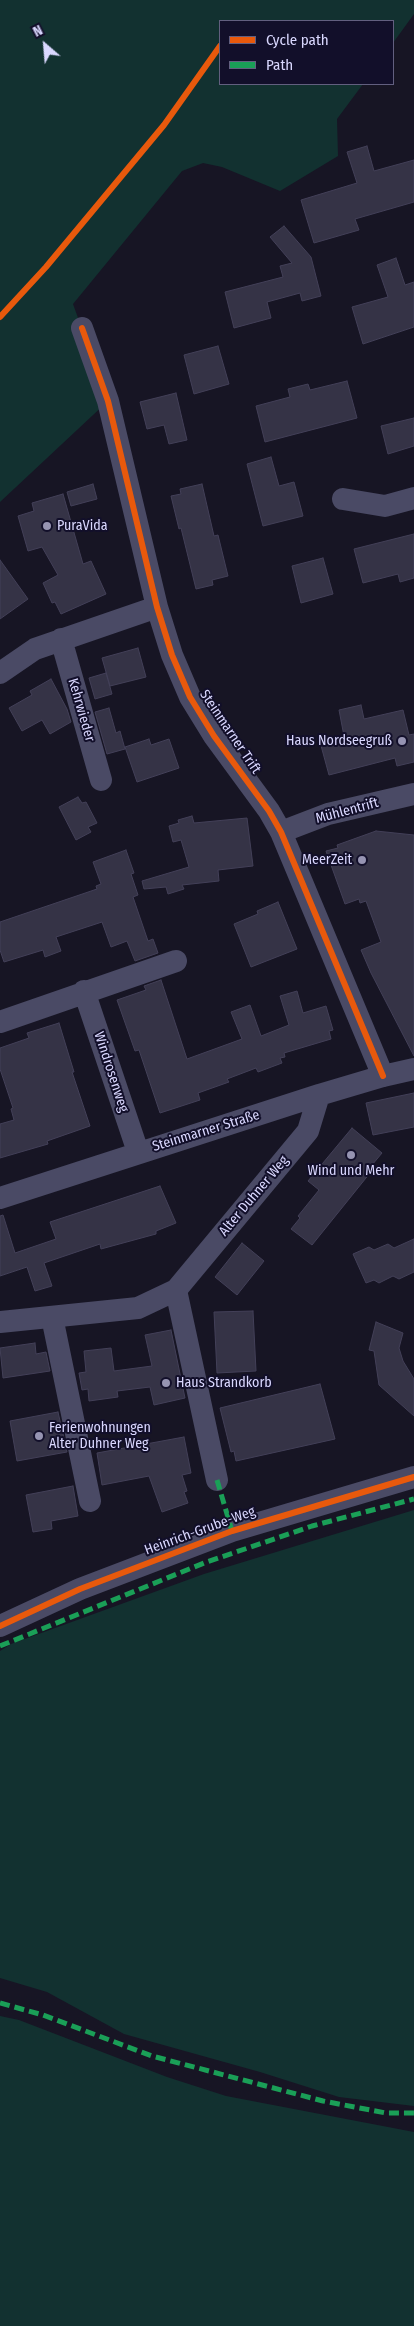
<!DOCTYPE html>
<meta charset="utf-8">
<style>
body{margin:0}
#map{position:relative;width:414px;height:2326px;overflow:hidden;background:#171524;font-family:"Fira Sans Condensed",sans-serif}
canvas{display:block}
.legend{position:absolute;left:219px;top:20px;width:175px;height:65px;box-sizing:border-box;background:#120f2a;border:1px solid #625f7f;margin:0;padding:6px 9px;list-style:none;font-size:15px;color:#dad8ff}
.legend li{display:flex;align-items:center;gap:10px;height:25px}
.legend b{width:25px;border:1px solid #625f7f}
.north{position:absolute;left:20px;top:20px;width:50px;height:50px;-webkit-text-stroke:4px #120f2a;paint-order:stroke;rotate:333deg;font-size:14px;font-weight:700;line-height:20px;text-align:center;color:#dad8ff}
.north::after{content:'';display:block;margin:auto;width:18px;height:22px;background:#dad8ff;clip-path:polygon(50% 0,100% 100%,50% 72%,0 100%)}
</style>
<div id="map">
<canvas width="414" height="2326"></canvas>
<ul class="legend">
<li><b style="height:6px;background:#e8590c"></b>Cycle path</li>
<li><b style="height:6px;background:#1a9f57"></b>Path</li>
</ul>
<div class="north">N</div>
</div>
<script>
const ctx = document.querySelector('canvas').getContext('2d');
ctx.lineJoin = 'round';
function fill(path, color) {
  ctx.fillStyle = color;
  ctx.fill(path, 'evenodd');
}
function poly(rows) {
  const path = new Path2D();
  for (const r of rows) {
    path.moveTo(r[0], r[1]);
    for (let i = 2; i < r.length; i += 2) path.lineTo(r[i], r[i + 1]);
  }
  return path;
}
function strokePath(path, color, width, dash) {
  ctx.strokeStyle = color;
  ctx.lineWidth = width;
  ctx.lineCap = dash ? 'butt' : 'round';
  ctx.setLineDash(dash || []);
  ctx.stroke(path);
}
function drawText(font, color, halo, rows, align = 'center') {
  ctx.font = font + ' "Fira Sans Condensed",sans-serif';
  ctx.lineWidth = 4;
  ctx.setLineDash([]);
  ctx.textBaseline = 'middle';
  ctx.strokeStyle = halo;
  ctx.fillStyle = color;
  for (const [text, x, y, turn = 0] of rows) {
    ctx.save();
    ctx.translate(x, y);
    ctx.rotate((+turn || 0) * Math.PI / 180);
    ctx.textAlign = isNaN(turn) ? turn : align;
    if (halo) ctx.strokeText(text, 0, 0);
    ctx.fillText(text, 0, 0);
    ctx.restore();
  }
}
const green = poly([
 [0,0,414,0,414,14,393,43,393,21,220,21,220,84,363,84,337,119,338,156,280,191,222,167,203,163,182,171,73,304,108,401,0,502],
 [414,1510,414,2106,339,2097,260,2072,124,2034,47,1992,0,1978,0,1651,11,1644,204,1574],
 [0,2016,19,2020,167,2077,226,2096,414,2132,414,2326,0,2326]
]);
const building = poly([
 [367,146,374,171,414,160,414,202,355,219,359,230,314,243,301,200,357,183,347,152,367,146],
 [284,226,311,257,321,296,302,301,300,293,267,302,271,318,234,328,225,292,283,277,280,266,292,263,270,237,284,226],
 [396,258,405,285,414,282,414,327,363,344,352,307,388,297,377,265,396,258],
 [218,346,229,384,194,394,184,355,218,346],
 [347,381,357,418,265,442,256,406,290,397,288,389,308,384,310,390,347,381],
 [176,393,187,440,169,444,164,425,147,429,140,402,176,393],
 [414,418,414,446,388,454,381,426,414,418],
 [271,457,279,486,294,482,303,516,263,526,247,464,271,457],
 [93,484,97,499,71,506,67,492,93,484],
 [202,484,214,536,218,535,228,576,212,580,213,585,196,589,181,528,179,529,171,496,181,494,180,489,202,484],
 [63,494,83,564,91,561,106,594,61,614,55,602,52,603,43,583,58,575,42,547,28,551,18,516,34,511,32,503,63,494],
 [414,534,414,578,400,582,398,574,363,583,354,549,414,534],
 [323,558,333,594,301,603,292,566,323,558],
 [0,560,28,599,0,619,0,560],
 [138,648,146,677,110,686,102,658,138,648],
 [106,673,112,694,95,699,89,678,106,673],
 [51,679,67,709,71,722,50,734,42,720,22,731,9,708,32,695,30,691,51,679],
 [361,705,364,719,403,710,409,735,414,734,414,762,397,766,395,758,329,775,320,742,344,736,339,710,361,705],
 [109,708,116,733,120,731,125,749,107,754,95,712,109,708],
 [149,739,151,745,169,739,179,768,137,782,125,747,149,739],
 [78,797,82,803,86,802,97,823,88,827,91,832,76,840,59,807,78,797],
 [192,816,194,823,247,818,253,866,218,870,219,881,182,885,184,889,168,894,166,887,144,889,142,881,189,867,181,840,173,842,169,826,179,823,178,820,192,816],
 [376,831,414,835,414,1056,371,973,361,950,381,942,366,901,360,903,359,899,345,904,326,851,338,848,337,845,376,831],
 [126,850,134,873,131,874,138,895,133,897,148,941,153,939,158,953,135,961,127,941,111,947,102,922,56,937,61,951,45,957,43,950,4,962,0,950,0,922,97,889,96,886,101,884,93,862,126,850],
 [278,902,297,949,251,967,234,924,258,914,257,911,278,902],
 [161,980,187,1059,242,1039,231,1012,250,1005,261,1036,289,1025,280,996,297,991,303,1013,326,1006,333,1030,329,1031,331,1039,284,1053,285,1057,280,1058,282,1063,258,1072,256,1068,227,1079,229,1082,198,1093,200,1100,160,1113,139,1050,135,1051,117,1000,146,990,144,986,161,980],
 [59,1023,74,1072,72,1072,90,1126,47,1141,48,1144,0,1158,0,1124,14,1120,11,1109,13,1108,0,1069,0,1048,29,1038,27,1033,59,1023],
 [414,1093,414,1127,373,1135,366,1103,414,1093],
 [352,1128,382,1153,367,1171,370,1173,312,1245,291,1229,300,1218,298,1216,319,1190,308,1181,352,1128],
 [160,1186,176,1223,156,1231,156,1234,101,1249,100,1244,44,1263,52,1286,35,1291,27,1267,0,1276,0,1216,3,1215,15,1253,56,1239,50,1222,160,1186],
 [414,1239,414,1272,399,1279,393,1276,379,1283,374,1280,366,1283,353,1254,369,1247,374,1250,388,1244,394,1248,414,1239],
 [242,1243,264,1261,237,1295,215,1277,242,1243],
 [253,1311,256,1371,217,1373,214,1312,253,1311],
 [376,1322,403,1333,399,1348,403,1361,414,1379,414,1416,379,1385,374,1351,369,1350,376,1322],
 [171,1330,185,1398,154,1405,150,1387,117,1391,118,1397,89,1401,88,1389,82,1390,79,1373,86,1372,84,1351,111,1348,114,1371,152,1366,145,1335,171,1330],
 [35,1343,36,1354,46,1352,50,1371,3,1378,0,1348,35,1343],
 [320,1384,335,1439,236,1461,234,1451,231,1452,220,1408,320,1384],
 [58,1412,67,1452,17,1461,10,1421,58,1412],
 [184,1437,191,1473,182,1475,187,1491,184,1492,188,1503,162,1512,149,1476,102,1485,97,1453,184,1437],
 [73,1486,78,1516,51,1521,52,1529,33,1532,26,1495,73,1486]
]);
const minor = poly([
 [82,328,108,401,157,607,172,655,190,697,214,736,269,811,281,832,383,1076],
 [343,499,385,506,414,498],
 [61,639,101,780],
 [0,673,35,649,157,607],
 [281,832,328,814,414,794],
 [84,991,138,1152],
 [0,1022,176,961],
 [0,1198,319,1095,383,1076,414,1069],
 [176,1290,217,1480],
 [52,1317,90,1501],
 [0,1322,138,1308,176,1290,308,1131,319,1095],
 [0,1626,80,1589,232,1531,414,1477]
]);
const quiet = poly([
 [217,1480,232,1531],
 [0,1646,204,1563,312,1526,414,1499],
 [0,2003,43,2015,152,2056,323,2101,386,2113,414,2113]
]);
const cycleway = poly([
 [0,317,46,267,164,125,220,46],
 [82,328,108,401,157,607,172,655,190,697,214,736,269,811,281,832,383,1076],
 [0,1626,80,1589,232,1531,414,1477]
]);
const markers = [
 [47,526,5,"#9694b2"],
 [402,741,5,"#9694b2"],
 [362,860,5,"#9694b2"],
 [351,1155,5,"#9694b2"],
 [166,1383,5,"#9694b2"],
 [39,1436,5,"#9694b2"]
];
const poiNames = [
 ["PuraVida",57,526],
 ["Haus Nordseegruß",392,741,"right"],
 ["MeerZeit",352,860,"right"],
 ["Wind und Mehr",351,1171,"center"],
 ["Haus Strandkorb",176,1383],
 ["Ferienwohnungen",49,1428],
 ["Alter Duhner Weg",49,1444]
];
const streetNames = [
 ["Kehrwieder",81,710,74],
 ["Steinmarner Trift",230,732,56],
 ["Mühlentrift",347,811,-15],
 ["Windrosenweg",111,1072,72],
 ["Steinmarner Straße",206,1131,-17],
 ["Alter Duhner Weg",254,1196,-50],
 ["Heinrich-Grube-Weg",200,1531,-20]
];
fill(green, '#123130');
fill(building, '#353346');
strokePath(building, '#434058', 1);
strokePath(minor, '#4a4a65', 22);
strokePath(quiet, '#1a9f57', 5, [10, 5]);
strokePath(cycleway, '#e8590c', 6);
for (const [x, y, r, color] of markers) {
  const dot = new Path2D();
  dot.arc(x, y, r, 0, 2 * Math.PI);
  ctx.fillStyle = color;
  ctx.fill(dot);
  strokePath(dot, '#120f2a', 2);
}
drawText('14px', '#dad8ff', '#120f2a', poiNames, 'left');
drawText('14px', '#dad8ff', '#120f2a', streetNames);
</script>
